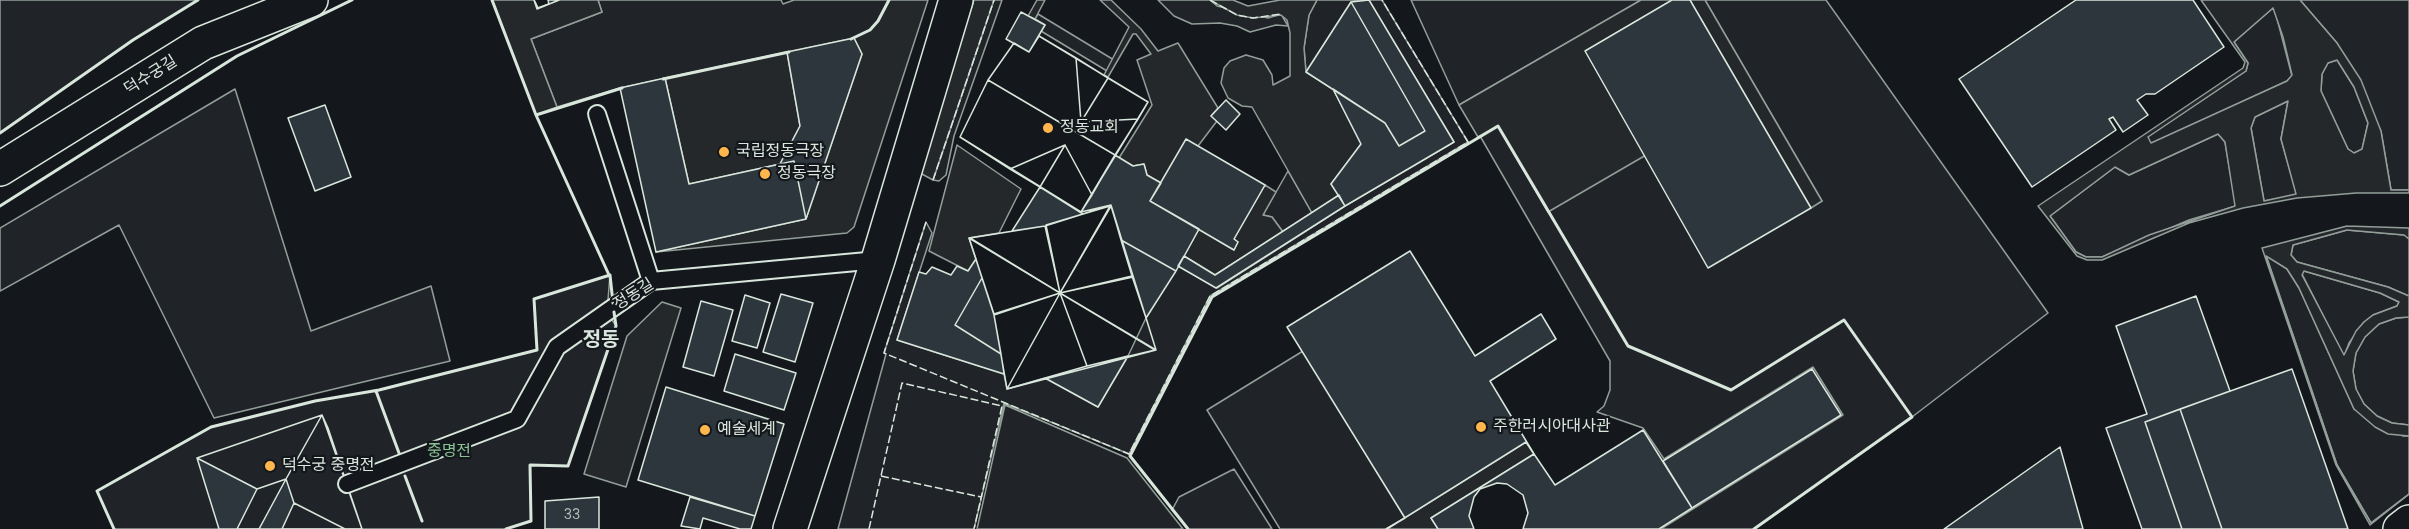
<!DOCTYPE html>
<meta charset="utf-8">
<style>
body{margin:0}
canvas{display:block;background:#14181c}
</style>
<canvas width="2409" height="529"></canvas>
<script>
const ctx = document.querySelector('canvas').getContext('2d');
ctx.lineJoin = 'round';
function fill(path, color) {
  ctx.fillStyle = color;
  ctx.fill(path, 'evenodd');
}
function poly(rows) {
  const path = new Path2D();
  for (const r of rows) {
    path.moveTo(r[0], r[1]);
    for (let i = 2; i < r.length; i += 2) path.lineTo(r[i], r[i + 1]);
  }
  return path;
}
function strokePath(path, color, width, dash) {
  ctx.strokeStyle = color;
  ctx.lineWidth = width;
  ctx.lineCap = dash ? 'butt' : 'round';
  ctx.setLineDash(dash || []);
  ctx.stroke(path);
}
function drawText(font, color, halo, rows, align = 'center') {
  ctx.font = font + ' Poppins,"Noto Sans KR",sans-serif';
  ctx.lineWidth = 4.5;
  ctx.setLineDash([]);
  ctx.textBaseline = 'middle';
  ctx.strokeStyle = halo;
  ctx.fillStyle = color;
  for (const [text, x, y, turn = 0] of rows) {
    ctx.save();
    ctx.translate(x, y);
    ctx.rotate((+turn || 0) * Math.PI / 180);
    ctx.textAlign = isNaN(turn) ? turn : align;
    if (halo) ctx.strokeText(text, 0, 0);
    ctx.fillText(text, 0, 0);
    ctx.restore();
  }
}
const green = poly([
 [0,0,198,0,133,40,0,133,0,0],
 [598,0,781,0,783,4,794,0,889,0,878,21,870,30,854,38,620,88,557,107,531,39,602,12,598,0],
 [994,0,1002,0,954,136,946,175,939,181,933,180,994,0],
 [1158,0,1210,0,1217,6,1268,18,1281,14,1288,26,1276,25,1250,32,1237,26,1220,23,1192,24,1174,16,1158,0],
 [1317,0,1361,0,1351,2,1306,72,1304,48,1307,28,1309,15,1317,0],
 [1369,0,1382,0,1468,142,1210,296,1129,454,1004,403,974,529,838,529,886,354,884,353,926,222,932,233,897,340,1004,374,1007,389,1045,378,1098,407,1128,356,1146,318,1178,266,1217,288,1345,206,1454,142,1369,0],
 [1411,0,1641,0,1459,105,1411,0],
 [1705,0,1826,0,2048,313,1912,417,1754,529,1661,529,1843,415,1813,367,1664,459,1643,428,1597,412,1604,406,1610,390,1610,361,1480,136,1498,126,1646,155,1708,267,1822,201,1705,0],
 [2300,0,2409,0,2409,190,2391,190,2381,131,2337,43,2300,0],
 [2274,7,2292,76,2287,81,2151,144,2147,137,2246,71,2248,63,2234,42,2274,7],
 [1038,14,1114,60,1107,71,1041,31,1045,25,1035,19,1038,14],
 [2337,60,2354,87,2368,123,2362,150,2354,153,2348,149,2321,91,2322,74,2328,63,2337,60],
 [235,89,311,331,431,286,450,361,214,418,119,225,0,291,0,228,235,89],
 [2288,101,2281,139,2297,195,2264,201,2251,128,2255,117,2288,101],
 [2218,134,2225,142,2236,206,2189,220,2102,257,2086,257,2076,252,2050,216,2115,167,2129,175,2218,134],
 [1288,171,1312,213,1283,232,1272,217,1263,215,1288,171],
 [2347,230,2405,235,2409,239,2409,296,2388,287,2297,262,2291,255,2293,245,2347,230],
 [2266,255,2287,269,2299,288,2354,409,2403,436,2409,436,2409,494,2371,523,2337,465,2266,255],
 [2304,271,2380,293,2399,302,2397,306,2373,315,2364,322,2349,343,2344,356,2302,274,2304,271],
 [610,275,607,312,616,326,568,466,530,465,531,521,506,529,114,529,97,491,211,427,315,401,379,390,537,350,534,299,610,275],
 [2409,317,2409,425,2392,423,2377,416,2364,404,2356,389,2353,371,2356,353,2365,337,2379,324,2396,318,2409,317],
 [1303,351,1405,518,1386,529,1280,529,1207,410,1303,351],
 [1005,405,1127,458,1183,529,977,529,1005,405],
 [1234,469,1272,529,1188,529,1172,510,1179,497,1234,469]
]);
const parking = poly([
 [492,0,534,0,538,8,559,0,598,0,602,12,531,39,557,107,536,115,492,0],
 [889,0,928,0,854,227,847,233,656,252,806,219,862,54,854,38,870,30,878,21,889,0],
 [974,0,994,0,933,180,920,173,921,162,974,0],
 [1037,0,1045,0,1035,19,1028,16,1037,0],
 [1100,0,1111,0,1141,29,1158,51,1178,43,1218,108,1211,116,1217,121,1198,146,1161,183,1147,175,1144,164,1133,166,1119,158,1152,105,1137,60,1151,54,1136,34,1133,34,1108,77,1104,75,1129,27,1100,0],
 [1210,0,1233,0,1248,6,1280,0,1317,0,1309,15,1307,28,1304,48,1306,72,1333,89,1361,144,1331,184,1339,195,1312,213,1252,107,1242,106,1228,98,1221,83,1224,68,1230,61,1246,55,1263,60,1272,75,1273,85,1290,76,1290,33,1287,20,1281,15,1253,18,1237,15,1210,0],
 [1641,0,1672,0,1586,51,1646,155,1548,212,1498,126,1478,137,1459,105,1641,0],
 [1690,0,1705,0,1822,201,1811,208,1690,0],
 [2201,0,2300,0,2337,43,2361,80,2381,131,2391,190,2409,190,2409,193,2356,193,2297,198,2243,208,2189,223,2102,260,2087,260,2077,256,2038,206,2243,68,2245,62,2201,0],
 [2273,8,2283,37,2292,75,2287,81,2151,143,2148,137,2246,71,2248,63,2234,42,2273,8],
 [2337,60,2354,87,2368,123,2362,149,2354,153,2348,149,2321,91,2322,74,2328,63,2337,60],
 [2288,101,2281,139,2296,194,2264,201,2251,128,2255,117,2288,101],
 [2218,134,2225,142,2235,206,2149,235,2102,257,2086,257,2076,252,2050,216,2115,167,2129,175,2218,134],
 [787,52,800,126,780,164,689,184,665,78,787,52],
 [957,145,1021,189,999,233,969,238,976,259,968,271,929,251,957,145],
 [1265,185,1276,192,1263,215,1272,217,1283,232,1215,275,1184,256,1199,229,1234,250,1238,242,1234,239,1265,185],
 [2347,226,2409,228,2409,239,2404,235,2347,230,2293,245,2291,255,2297,262,2388,287,2409,296,2409,317,2396,318,2379,324,2365,337,2356,353,2353,371,2356,389,2364,404,2377,416,2392,423,2409,425,2409,436,2388,434,2375,427,2354,409,2299,288,2287,269,2266,256,2337,465,2371,523,2409,494,2370,525,2336,465,2262,248,2347,226],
 [2304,271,2380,293,2399,302,2397,306,2373,315,2364,322,2356,331,2344,355,2302,275,2304,271],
 [662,302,681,308,626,487,584,474,627,336,662,302],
 [1526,442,1534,454,1431,518,1438,529,1387,529,1526,442]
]);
const building = poly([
 [534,0,538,8,549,4,548,0,559,0,537,9,534,0],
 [1369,0,1454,142,1345,206,1331,184,1361,144,1333,89,1385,123,1399,146,1425,131,1351,2,1369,0],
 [1672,0,1690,0,1811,208,1708,268,1585,51,1672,0],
 [2076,0,2193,0,2224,47,2155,94,2146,94,2137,100,2148,115,2123,132,2113,117,2109,119,2116,130,2032,187,1959,79,2076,0],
 [1351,2,1425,131,1399,146,1385,123,1306,72,1351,2],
 [1021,12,1045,25,1029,52,1006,39,1021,12],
 [1039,36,1148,102,1081,212,960,137,988,80,1014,43,1029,52,1039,36],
 [1039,36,1076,58,1081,122,1138,119,1115,155,988,80,1014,43,1029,52,1039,36],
 [854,38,862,54,806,219,794,161,780,164,800,126,787,52,854,38],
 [1076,58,1108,78,1081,122,1076,58],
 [665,78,689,184,794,161,806,219,656,252,620,88,665,78],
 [1108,78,1148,102,1138,119,1081,122,1108,78],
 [988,80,1115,155,1092,195,1065,145,1010,169,960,137,988,80],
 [1226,100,1240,114,1226,130,1211,116,1226,100],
 [325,105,351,177,315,191,288,118,325,105],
 [1186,139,1265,185,1234,239,1238,242,1234,250,1150,201,1186,139],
 [1065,145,1092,195,1081,212,1040,187,1065,145],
 [1065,145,1040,187,1010,169,1065,145],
 [1115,155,1133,166,1144,164,1147,175,1161,183,1150,201,1199,229,1176,271,1121,240,1111,205,1081,212,1115,155],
 [1040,187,1083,214,1045,226,1012,231,1040,187],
 [1339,195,1345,206,1216,288,1178,266,1184,256,1215,275,1339,195],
 [1111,205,1156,350,1007,389,994,315,969,238,1045,226,1111,205],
 [1110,206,1060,293,1046,225,1110,206],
 [1111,206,1132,276,1060,293,1111,206],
 [1045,226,1060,293,970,238,1045,226],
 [969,238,1060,293,994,314,969,238],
 [1121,240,1176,271,1146,318,1132,276,1121,240],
 [1410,251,1475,356,1541,314,1556,339,1490,381,1534,454,1526,442,1387,529,1386,529,1405,518,1287,327,1410,251],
 [976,259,982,278,955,325,1001,354,1004,374,897,340,919,272,926,274,932,267,951,275,957,266,968,271,976,259],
 [1133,277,1146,318,1156,350,1060,293,1133,277],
 [982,278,994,315,1001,354,955,325,982,278],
 [1060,293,1087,366,1007,389,1060,293],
 [1060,293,1155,350,1087,366,1060,293],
 [1060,293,1007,389,994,315,1060,293],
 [781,294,813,303,795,362,763,352,781,294],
 [745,295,770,303,757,348,732,341,745,295],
 [2196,296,2230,391,2145,422,2182,529,2142,529,2106,428,2147,414,2116,326,2196,296],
 [701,301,733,310,714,376,683,367,701,301],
 [735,354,796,373,784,410,724,391,735,354],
 [1128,356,1098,407,1045,378,1087,366,1128,356],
 [1812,369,1841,415,1692,508,1663,461,1812,369],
 [2292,369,2348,529,2222,529,2180,409,2292,369],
 [666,387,784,424,755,516,638,480,666,387],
 [2180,409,2222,529,2182,529,2145,422,2180,409],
 [322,415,362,529,219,529,197,458,322,415],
 [322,415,286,479,257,489,197,458,322,415],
 [322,415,328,428,362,529,345,529,294,503,286,479,322,415],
 [1643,430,1692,508,1659,529,1523,529,1528,513,1523,495,1507,484,1497,483,1480,489,1474,497,1469,516,1474,529,1438,529,1431,518,1534,454,1555,485,1643,430],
 [2060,447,2083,529,1944,529,2060,447],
 [286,479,259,529,237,529,257,489,286,479],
 [599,497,599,529,545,529,545,501,599,497],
 [690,497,755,516,751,529,740,529,703,518,700,529,681,526,690,497],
 [294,503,345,529,282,529,294,503]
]);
const service = poly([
 [597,114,651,281],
 [347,484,517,419,557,347,651,281,878,260]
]);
const minor = poly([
 [0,169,203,43,311,0],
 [790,529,878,260,956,0],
 [2400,529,2409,522]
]);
const fence = poly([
 [1210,0,1237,15,1253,18,1281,14],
 [933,180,994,0],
 [926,222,884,353,1129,454,1210,296,1468,142,1382,0],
 [881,476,981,497],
 [869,529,902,383,1002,406,974,529]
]);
const wall = poly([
 [492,0,536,115,609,275],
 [851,39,870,30,878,21,889,0],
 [663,79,789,52],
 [536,115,622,88],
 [0,133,133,40,198,0],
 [0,206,237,56,352,0],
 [376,391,399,453],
 [405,476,422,521],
 [114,529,97,491,211,427,315,401,379,390,537,350,534,299,610,275,613,303],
 [506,529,531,521,530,465,568,466,616,326,614,312],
 [1188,529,1130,456,1212,297,1498,126,1628,346,1731,390,1844,320,1912,417,1754,529]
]);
const markers = [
 [1048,128,6,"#ffb74d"],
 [724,152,6,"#ffb74d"],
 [765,174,6,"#ffb74d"],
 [1481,427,6,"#ffb74d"],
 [705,430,6,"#ffb74d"],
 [270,466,6,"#ffb74d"]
];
const numberNames = [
 ["33",572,515]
];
const streetNames = [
 ["덕수궁길",151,76,-32],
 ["정동길",634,295,-32]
];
const poiNames = [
 ["정동교회",1060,128],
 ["국립정동극장",736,152],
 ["정동극장",777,174],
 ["주한러시아대사관",1493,427],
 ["예술세계",717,430],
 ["덕수궁 중명전",282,466]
];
const parkNames = [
 ["중명전",449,452]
];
const quarterNames = [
 ["정동",601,341]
];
fill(green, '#202428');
strokePath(green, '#939e99', 1.5);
fill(parking, '#24282b');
strokePath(parking, '#939e99', 1.5);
fill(building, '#2c363c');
strokePath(building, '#d8e6dc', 1.5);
strokePath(service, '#d8e6dc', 20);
strokePath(minor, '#d8e6dc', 36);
strokePath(service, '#14181c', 16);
strokePath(minor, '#14181c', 33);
strokePath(fence, '#d8e6dc', 1.5, [8, 3]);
strokePath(wall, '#d8e6dc', 3);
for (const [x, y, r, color] of markers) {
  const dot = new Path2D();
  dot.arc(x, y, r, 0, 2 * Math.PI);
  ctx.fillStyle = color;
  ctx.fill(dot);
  strokePath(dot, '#14181c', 2);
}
drawText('14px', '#adbab4', null, numberNames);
drawText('16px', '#d8e6dc', '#14181c', streetNames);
drawText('16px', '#d8e6dc', '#14181c', poiNames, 'left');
drawText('16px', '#8ac095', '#14181c', parkNames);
drawText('bold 20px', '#d8e6dc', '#14181c', quarterNames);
</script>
